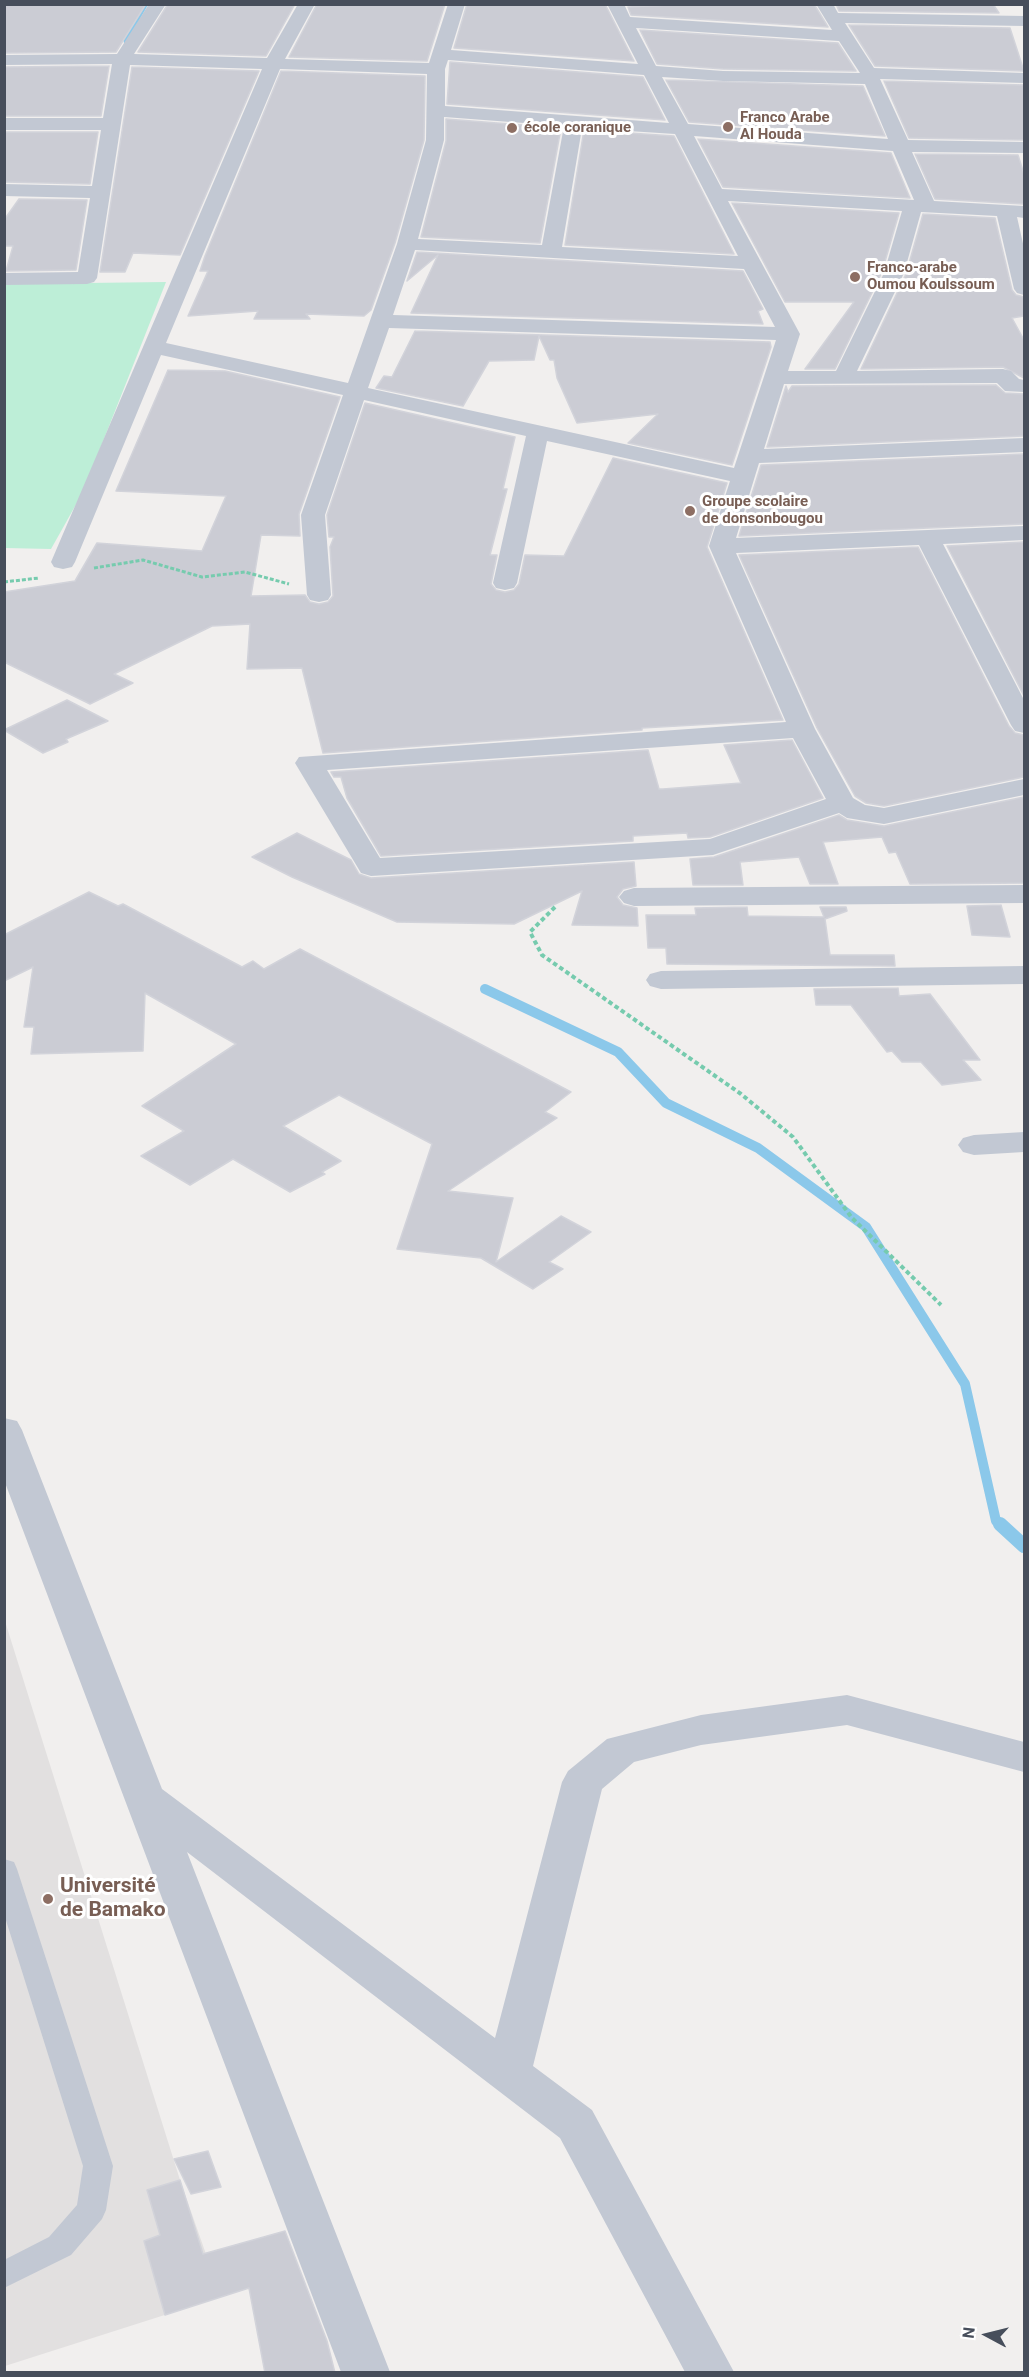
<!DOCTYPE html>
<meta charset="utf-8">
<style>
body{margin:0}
#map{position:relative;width:1029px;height:2377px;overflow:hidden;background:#f1efee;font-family:Roboto,sans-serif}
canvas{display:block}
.frame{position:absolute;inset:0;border:6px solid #474e5b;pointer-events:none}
.north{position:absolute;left:957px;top:2305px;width:60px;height:60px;-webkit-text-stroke:4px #fff;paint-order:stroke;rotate:277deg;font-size:16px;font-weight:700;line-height:24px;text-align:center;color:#474e5b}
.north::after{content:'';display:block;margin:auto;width:21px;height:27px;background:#474e5b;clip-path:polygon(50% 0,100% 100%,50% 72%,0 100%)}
</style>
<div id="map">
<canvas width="1029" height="2377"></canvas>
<div class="frame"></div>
<div class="north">N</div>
</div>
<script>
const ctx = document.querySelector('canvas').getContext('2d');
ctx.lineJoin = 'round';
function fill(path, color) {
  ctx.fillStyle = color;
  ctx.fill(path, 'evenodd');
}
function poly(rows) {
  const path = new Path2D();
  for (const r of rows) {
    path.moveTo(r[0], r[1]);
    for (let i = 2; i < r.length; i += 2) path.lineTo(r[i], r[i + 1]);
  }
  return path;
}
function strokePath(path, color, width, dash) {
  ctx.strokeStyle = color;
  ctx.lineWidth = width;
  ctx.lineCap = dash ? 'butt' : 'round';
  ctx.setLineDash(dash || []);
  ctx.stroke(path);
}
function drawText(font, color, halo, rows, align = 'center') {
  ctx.font = font + ' Roboto,sans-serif';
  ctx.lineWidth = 6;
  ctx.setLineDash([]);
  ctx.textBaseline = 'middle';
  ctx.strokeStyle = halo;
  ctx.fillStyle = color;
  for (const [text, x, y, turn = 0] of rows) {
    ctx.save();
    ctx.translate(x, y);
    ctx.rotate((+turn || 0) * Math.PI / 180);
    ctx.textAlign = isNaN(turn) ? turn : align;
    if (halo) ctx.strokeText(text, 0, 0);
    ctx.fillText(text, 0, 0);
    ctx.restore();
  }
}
const education = poly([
 [4,1618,180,2180,221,2297,5,2366]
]);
const green = poly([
 [166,282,83,492,51,549,5,548,4,284]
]);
const streamFar2 = poly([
 [129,52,126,38,145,4]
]);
const streamFar1 = poly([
 [485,989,618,1052,666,1103,758,1148,866,1227,965,1384,996,1521,1001,1526]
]);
const stream = poly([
 [1000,1524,1024,1546]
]);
const building = poly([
 [4,4,146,4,116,52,4,53,4,4],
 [168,4,295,4,266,56,138,52,168,4],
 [317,4,445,4,427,61,289,57,317,4],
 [467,4,605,4,634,61,454,48,467,4],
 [693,4,814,4,828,27,631,15,628,7,693,4],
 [836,4,993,4,999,13,839,11,836,4],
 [849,25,1010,28,1024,71,875,66,849,25],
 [640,30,838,43,856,71,723,69,657,64,640,30],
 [450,62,643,77,665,120,447,104,450,62],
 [109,66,101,116,4,116,4,67,109,66],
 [132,67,259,71,180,255,133,253,125,272,100,272,132,67],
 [281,71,425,76,424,140,395,243,371,310,364,316,306,314,310,319,254,319,258,311,188,316,208,271,200,271,205,256,281,71],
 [666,80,863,86,885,136,689,122,666,80],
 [884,81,1024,85,1024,140,909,138,884,81],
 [446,119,561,128,540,243,421,237,446,141,446,119],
 [584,130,674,136,734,254,565,245,584,130],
 [4,132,98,132,90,184,4,182,4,132],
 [698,139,891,153,910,198,723,187,698,139],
 [915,154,1018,155,1024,174,1024,204,935,199,915,154],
 [19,199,87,200,76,270,6,271,13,246,4,246,4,220,19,199],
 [732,203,899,213,882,272,835,369,805,369,854,302,785,302,732,203],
 [923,214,995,218,1012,290,1016,295,1024,297,1024,316,1012,318,1024,340,1024,378,1003,367,861,369,906,274,923,214],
 [417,252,743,271,763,309,758,311,763,324,411,313,438,255,407,281,417,252],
 [415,331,770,342,771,347,732,465,628,443,658,414,577,423,557,378,554,360,550,360,539,336,534,360,489,361,463,406,376,388,384,376,392,377,415,331],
 [168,370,225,371,340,397,299,514,300,536,261,535,251,596,305,595,310,602,319,604,328,602,333,596,330,547,334,537,329,537,327,515,365,403,515,437,503,489,507,489,490,555,497,555,491,584,496,590,505,592,514,590,519,584,525,555,564,556,613,458,727,483,707,547,783,720,642,728,642,730,323,753,302,668,247,669,250,624,212,626,114,674,133,683,90,704,4,662,4,592,75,581,97,543,202,551,226,496,116,491,168,370],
 [996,385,1005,393,1024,394,1024,436,767,447,786,386,788,392,792,386,996,385],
 [1024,454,1024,524,739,536,761,465,1024,454],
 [1024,542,1024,696,947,546,1024,542],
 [918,547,1009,726,1015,733,1024,735,1024,777,884,806,866,803,855,796,817,728,739,555,918,547],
 [67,700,108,721,66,739,68,742,43,753,4,730,67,700],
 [792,740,823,798,710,837,688,838,687,833,633,836,633,841,381,856,347,798,341,777,334,777,331,772,648,750,659,789,663,789,741,783,724,745,792,740],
 [1024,797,1024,883,910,884,896,852,889,853,882,837,823,842,838,884,810,884,799,857,740,862,743,885,693,885,690,859,714,857,839,815,847,820,884,826,1024,797],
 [297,833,351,860,359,874,371,878,634,862,636,886,623,889,617,897,623,905,637,908,638,926,572,925,582,891,514,924,397,922,292,877,252,857,297,833],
 [89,892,118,906,123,904,242,967,253,961,264,969,300,949,571,1092,545,1112,557,1118,448,1191,513,1198,496,1262,561,1216,591,1232,549,1262,563,1269,533,1289,481,1258,397,1249,432,1144,339,1095,283,1126,341,1161,322,1172,325,1174,290,1192,233,1159,190,1185,141,1156,184,1131,142,1106,236,1044,145,993,143,1051,31,1054,34,1027,24,1027,33,967,4,981,4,935,89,892],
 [1001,905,1010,937,972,935,967,906,1001,905],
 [747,907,748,916,824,917,820,907,846,907,847,911,825,919,830,955,894,955,895,966,667,964,666,948,648,948,646,915,696,915,695,908,747,907],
 [898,988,899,996,930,994,980,1060,963,1060,981,1080,942,1085,921,1062,902,1062,892,1051,887,1052,851,1005,816,1005,814,989,898,988],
 [208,2151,221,2187,191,2194,174,2159,208,2151],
 [180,2180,203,2254,285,2231,327,2341,335,2373,265,2373,249,2288,165,2315,144,2241,160,2235,147,2190,180,2180]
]);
const pathFar1 = poly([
 [94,568,143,560,202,577,245,572,289,584],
 [4,582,39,578]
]);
const path = poly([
 [555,907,530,932,542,955,741,1094,793,1137,852,1218,941,1305]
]);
const lane = poly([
 [4,1859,14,1862,17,1869,113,2166,106,2210,102,2219,71,2255,4,2288,4,2260,49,2237,77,2205,83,2166,4,1914,4,1859]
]);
const street = poly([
 [149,4,166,4,134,54,267,58,298,4,315,4,285,59,429,63,448,4,465,4,451,50,638,64,607,4,624,4,630,17,832,30,816,4,833,4,838,13,1024,16,1024,26,845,23,874,68,1024,73,1024,83,880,79,908,140,1024,142,1024,153,912,152,934,201,1024,206,1024,218,1017,217,1024,248,1024,295,1017,293,1014,289,997,216,921,212,904,273,857,371,1003,369,1011,371,1019,379,1024,380,1024,392,1005,391,997,383,784,384,764,449,1024,438,1024,452,759,463,736,538,1024,526,1024,540,943,544,1024,700,1024,733,1015,731,1011,725,919,545,736,553,815,729,853,798,865,805,884,808,1024,779,1024,795,884,824,847,818,839,813,713,855,371,876,361,873,295,763,299,757,786,722,709,546,730,481,547,441,517,583,514,588,505,590,496,588,493,583,526,436,364,400,325,515,331,595,328,600,319,602,310,600,307,595,301,515,343,395,161,355,75,562,72,567,63,569,54,567,51,562,262,69,130,65,97,278,94,282,87,284,4,285,4,273,78,272,90,198,4,196,4,184,92,186,101,130,4,130,4,118,103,118,112,64,4,65,4,55,117,54,149,4],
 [636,28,839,41,860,73,723,71,656,66,636,28],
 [448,60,644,75,669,123,445,106,445,69,448,60],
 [280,69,427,74,426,140,397,244,348,383,166,343,280,69],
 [662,77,723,81,865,84,888,139,688,124,662,77],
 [444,117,564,126,542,245,418,239,444,140,444,117],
 [582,128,675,134,738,256,562,247,582,128],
 [694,136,893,151,914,200,722,189,694,136],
 [728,201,902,211,884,273,836,371,788,371,800,334,728,201],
 [415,250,744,269,775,327,393,315,415,250],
 [389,328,776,340,734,468,368,388,389,328],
 [793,738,826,799,710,839,380,858,327,770,793,738],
 [1024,885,1024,903,634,906,624,903,619,897,624,891,634,888,1024,885],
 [1024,966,1024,984,661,989,650,986,646,980,650,974,661,971,1024,966],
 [1024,1132,1024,1152,974,1155,963,1152,958,1145,963,1138,974,1135,1024,1132],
 [4,1418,17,1421,22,1430,162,1789,495,2038,562,1782,568,1771,607,1739,701,1715,847,1695,1024,1742,1024,1772,847,1725,701,1745,634,1762,602,1789,533,2066,592,2110,734,2372,685,2372,560,2138,187,1852,390,2372,341,2372,4,1480,4,1418]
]);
const markers = [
 [728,127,6,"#8d6e63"],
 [512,128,6,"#8d6e63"],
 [855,277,6,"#8d6e63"],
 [690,511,6,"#8d6e63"],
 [48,1899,6,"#8d6e63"]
];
const farEducationnames = [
 ["Franco Arabe",740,118],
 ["Al Houda",740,135],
 ["école coranique",524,128],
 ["Franco-arabe",867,268],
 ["Oumou Koulssoum",867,285],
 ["Groupe scolaire",702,502],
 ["de donsonbougou",702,519]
];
const nearEducationnames = [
 ["Université",60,1887],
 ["de Bamako",60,1911]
];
fill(education, '#e2e0e0');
fill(green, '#bdeed7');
strokePath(streamFar2, '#8bc8ea', 6);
strokePath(streamFar1, '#8bc8ea', 10);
strokePath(stream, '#8bc8ea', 14);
fill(building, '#cbccd4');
strokePath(building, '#d2d3da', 1.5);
strokePath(pathFar1, '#76cbae', 3, [4, 2]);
strokePath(path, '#76cbae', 4, [4.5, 3]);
fill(lane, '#c2c8d3');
fill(street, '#c2c8d3');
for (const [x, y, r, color] of markers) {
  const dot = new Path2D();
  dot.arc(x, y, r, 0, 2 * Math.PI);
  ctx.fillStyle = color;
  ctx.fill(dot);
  strokePath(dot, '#fff', 2);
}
drawText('bold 15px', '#785e54', '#fff', farEducationnames, 'left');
drawText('bold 21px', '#785e54', '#fff', nearEducationnames, 'left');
</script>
